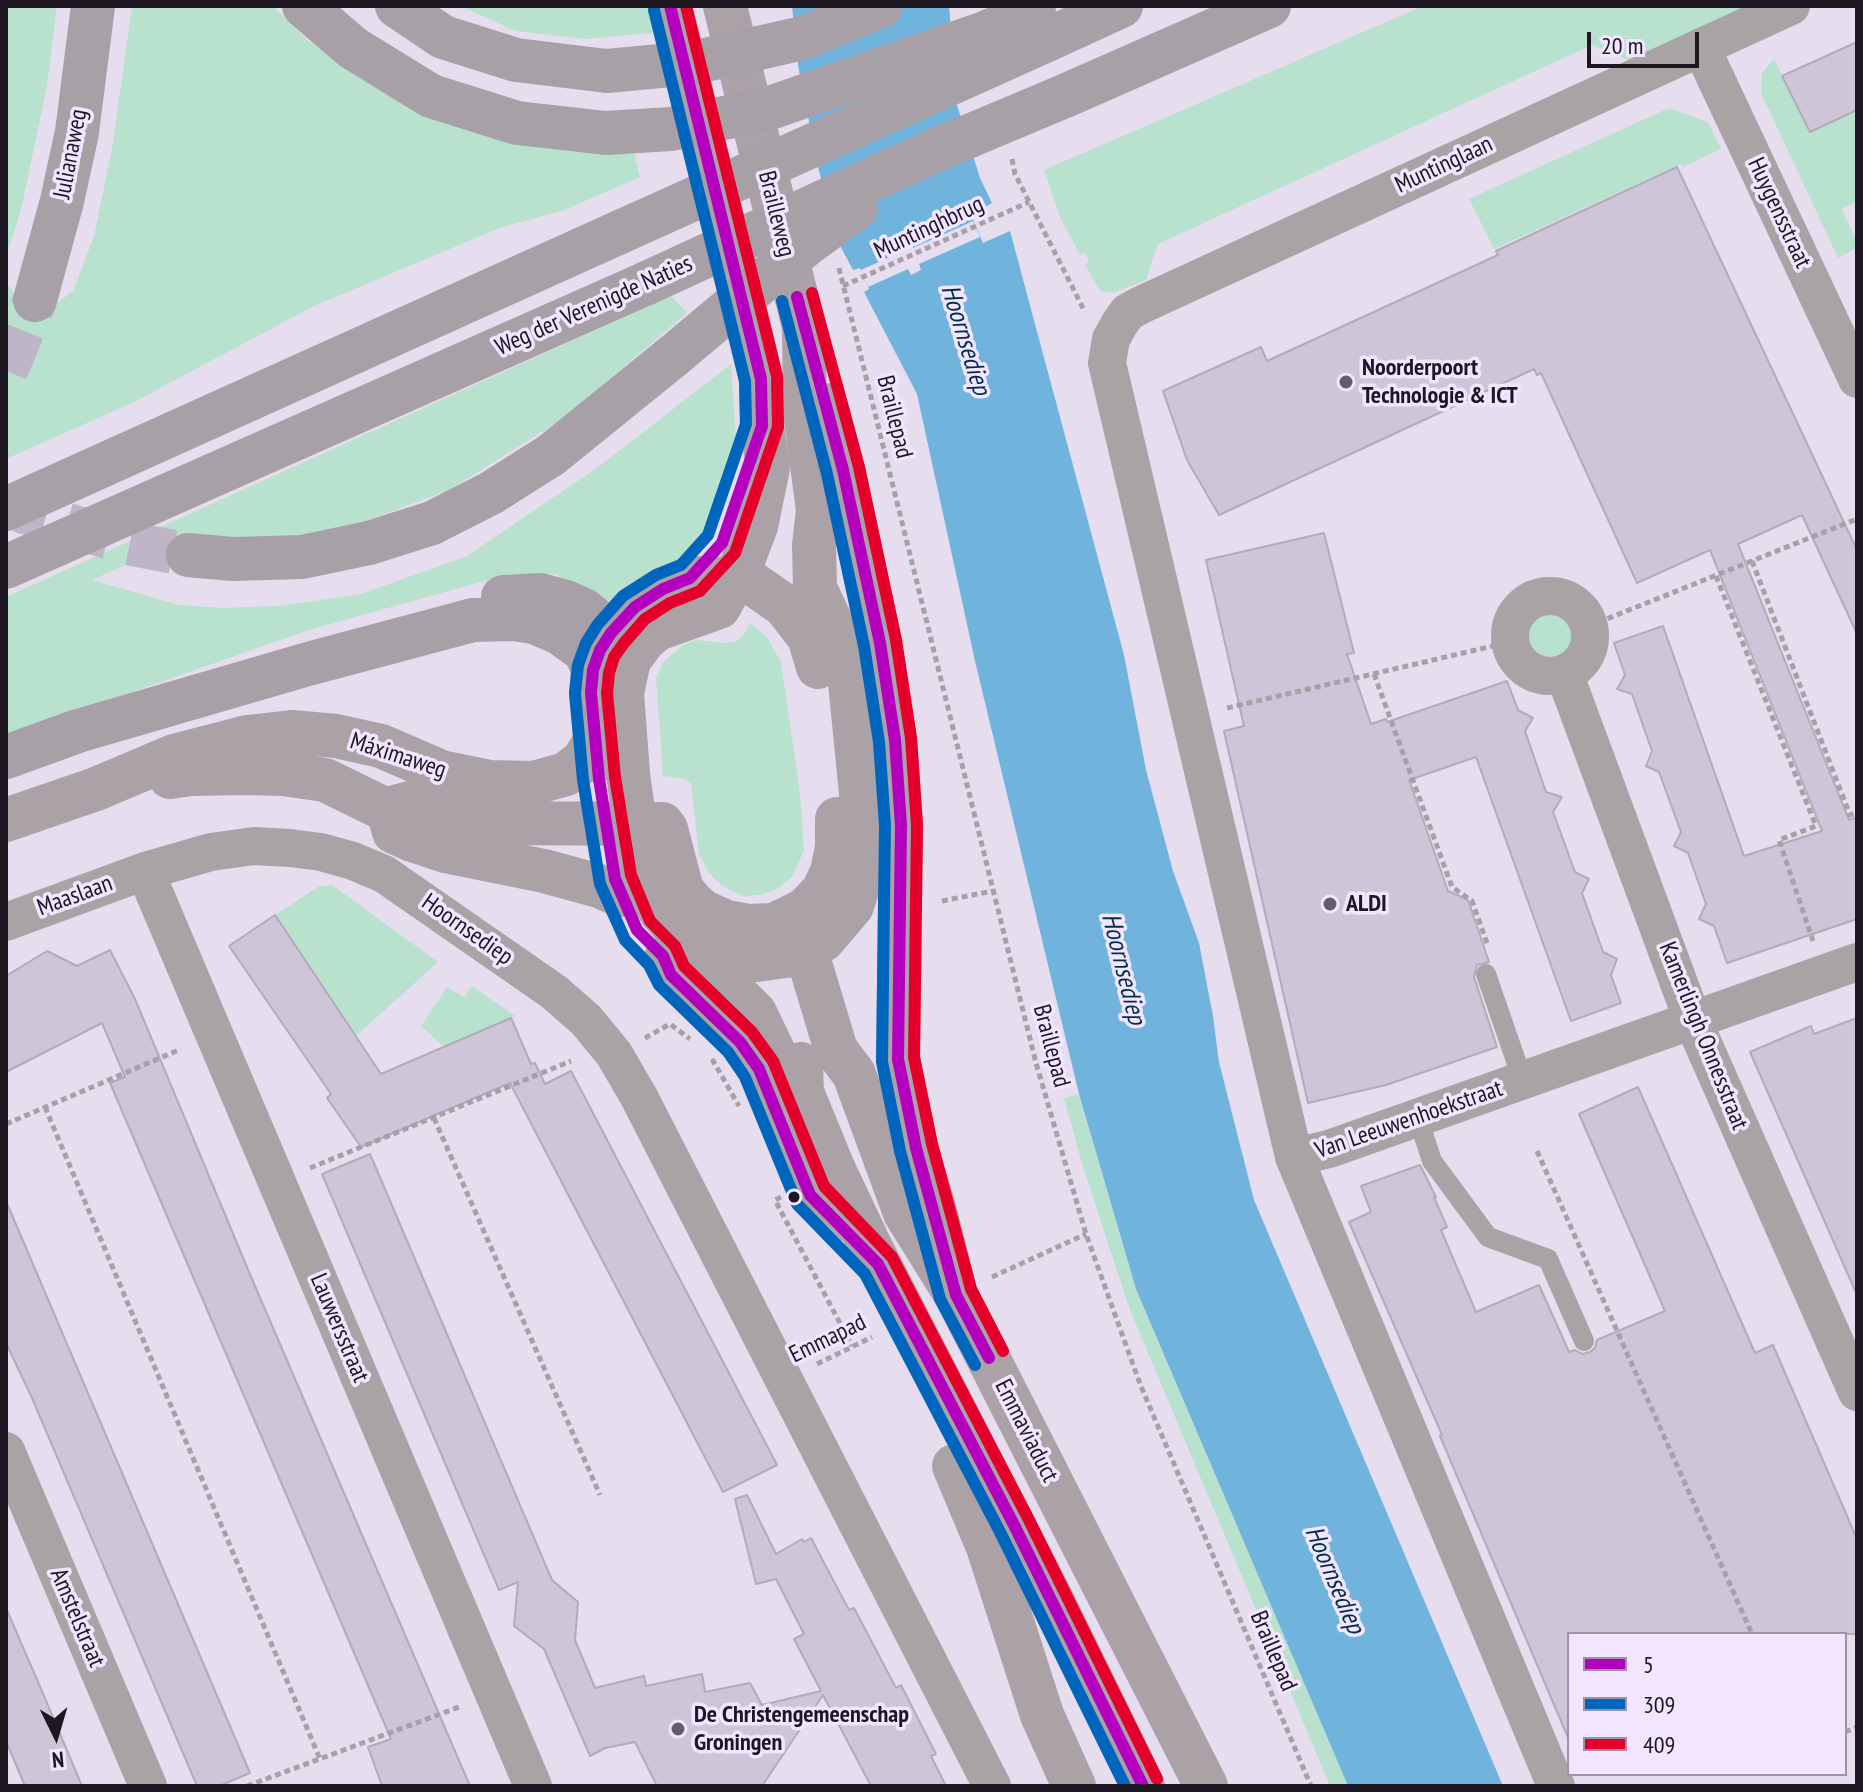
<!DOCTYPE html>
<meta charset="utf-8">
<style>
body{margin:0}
#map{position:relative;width:1863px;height:1792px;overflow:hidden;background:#e6ddef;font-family:"PT Sans Narrow",sans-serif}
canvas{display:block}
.frame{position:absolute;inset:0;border:8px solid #1d1722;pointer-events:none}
.legend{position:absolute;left:1567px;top:1632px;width:280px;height:144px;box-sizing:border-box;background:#f2e5ff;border:2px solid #9d93a7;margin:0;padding:10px 14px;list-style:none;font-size:24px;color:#1d1722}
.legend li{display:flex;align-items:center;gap:16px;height:40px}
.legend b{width:40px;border:2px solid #9d93a7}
.north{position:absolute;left:16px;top:1696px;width:80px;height:80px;-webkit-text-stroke:6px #f2e5ff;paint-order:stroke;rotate:175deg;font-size:22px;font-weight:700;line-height:32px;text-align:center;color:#1d1722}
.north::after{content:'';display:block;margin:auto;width:28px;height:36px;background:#1d1722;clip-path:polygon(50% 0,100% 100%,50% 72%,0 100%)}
.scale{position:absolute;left:1587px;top:32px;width:112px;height:36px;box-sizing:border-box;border:4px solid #1d1722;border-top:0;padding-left:10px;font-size:24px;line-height:28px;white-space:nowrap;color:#1d1722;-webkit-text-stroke:6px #f2e5ff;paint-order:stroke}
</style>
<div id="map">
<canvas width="1863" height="1792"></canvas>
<div class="frame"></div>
<ul class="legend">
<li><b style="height:10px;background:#b400be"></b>5</li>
<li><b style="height:10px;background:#0065bd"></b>309</li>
<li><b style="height:10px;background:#e4002b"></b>409</li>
</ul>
<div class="north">N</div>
<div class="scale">20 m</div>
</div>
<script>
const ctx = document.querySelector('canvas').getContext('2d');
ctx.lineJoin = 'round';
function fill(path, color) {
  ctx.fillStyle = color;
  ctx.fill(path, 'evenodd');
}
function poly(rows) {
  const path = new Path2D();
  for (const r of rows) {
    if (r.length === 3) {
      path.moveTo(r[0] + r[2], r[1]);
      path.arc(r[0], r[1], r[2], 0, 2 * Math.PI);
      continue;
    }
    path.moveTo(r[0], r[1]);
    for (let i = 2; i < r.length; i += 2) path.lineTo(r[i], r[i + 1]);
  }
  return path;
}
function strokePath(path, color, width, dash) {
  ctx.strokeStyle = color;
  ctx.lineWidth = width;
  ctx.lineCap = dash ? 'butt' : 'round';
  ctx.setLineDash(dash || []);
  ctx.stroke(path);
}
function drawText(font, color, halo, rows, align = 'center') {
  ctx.font = font + ' "PT Sans Narrow",sans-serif';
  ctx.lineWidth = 7;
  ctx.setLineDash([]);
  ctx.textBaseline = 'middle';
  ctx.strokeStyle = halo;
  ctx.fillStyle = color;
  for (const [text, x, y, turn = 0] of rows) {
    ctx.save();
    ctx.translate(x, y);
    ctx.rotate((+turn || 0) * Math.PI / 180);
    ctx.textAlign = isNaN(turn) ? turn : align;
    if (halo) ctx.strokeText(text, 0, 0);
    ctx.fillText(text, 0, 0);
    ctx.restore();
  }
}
const green = poly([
 [6,6,57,6,47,86,21,210,6,256],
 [132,6,273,6,306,39,387,92,633,148,640,177,562,211,502,227,314,306,134,402,6,459,6,282,20,301,57,303,73,291,94,236,112,148],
 [461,6,654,6,660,32,586,39,515,31],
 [1423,6,1752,6,1631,61,1592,45,1158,244,1146,280,1113,293,1100,291,1085,265,1089,262,1085,253,1080,255,1059,215,1044,170],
 [1774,59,1810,132,1857,110,1857,201,1842,209,1857,242,1857,248,1838,258,1761,93,1762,73],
 [1669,108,1708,122,1721,149,1683,167,1681,164,1494,249,1469,199],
 [671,296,687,313,561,420,449,490,349,527,319,534,256,540,186,537,92,580,179,605,222,608,280,606,361,594,467,556,601,465,731,364,736,438,717,521,683,559,607,608,555,574,499,577,309,630,121,696,6,742,6,597],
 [1550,635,28],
 [750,623,767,637,781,662,800,793,804,850,793,876,779,888,761,895,743,896,722,886,708,872,699,854,691,784,685,779,663,776,656,678,664,661,685,644,697,640,725,643,737,641,744,634],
 [332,885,438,962,356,1036,275,915,318,887],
 [472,986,515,1016,444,1047,421,1026,447,987,464,997],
 [1079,1094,1136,1289,1348,1786,1330,1786,1130,1310,1082,1164,1064,1098]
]);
const water = poly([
 [792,6,949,6,957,105,980,178,992,203,971,215,983,243,1010,231,1124,655,1146,770,1173,871,1199,943,1213,1016,1219,1062,1254,1200,1503,1786,1348,1786,1136,1289,1079,1094,975,661,917,394,864,292,869,289,860,268,853,270,837,240,817,163,798,65]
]);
const pier = poly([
 [973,221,980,237,919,264,921,270,911,275,908,269,868,287,861,270,901,252,899,246,909,241,913,248]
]);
const building = poly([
 [1857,42,1857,110,1810,132,1782,76,1857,42],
 [1677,167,1857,550,1857,634,1802,515,1738,544,1849,820,1857,817,1857,919,1727,963,1714,926,1699,919,1706,904,1688,853,1674,846,1681,832,1659,772,1646,766,1652,751,1632,694,1617,689,1625,675,1614,643,1663,626,1744,856,1822,831,1710,550,1637,583,1541,373,1537,375,1534,369,1219,515,1187,460,1163,391,1261,347,1267,361,1498,255,1496,251,1677,167],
 [1324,533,1354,653,1347,654,1371,724,1386,719,1387,722,1507,681,1518,710,1533,718,1525,731,1546,792,1562,797,1553,812,1575,872,1589,879,1582,893,1603,952,1617,959,1611,975,1621,1003,1571,1021,1476,757,1409,780,1448,891,1468,900,1489,962,1477,965,1474,977,1497,1047,1386,1085,1308,1103,1224,731,1244,726,1206,560,1324,533],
 [275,915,381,1074,511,1018,531,1064,535,1063,545,1084,571,1071,777,1465,723,1492,510,1083,361,1147,327,1098,331,1094,229,946,275,915],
 [110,950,135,999,249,1272,470,1786,382,1786,368,1747,391,1739,110,1083,125,1077,102,1023,6,1072,6,976,47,951,77,966,110,950],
 [1857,1018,1857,1295,1750,1052,1811,1026,1814,1034,1857,1018],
 [1638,1087,1755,1353,1773,1345,1857,1539,1857,1634,1569,1634,1569,1740,1440,1436,1442,1435,1349,1222,1371,1212,1361,1186,1420,1165,1436,1197,1434,1197,1447,1227,1441,1230,1476,1312,1539,1285,1569,1352,1575,1350,1582,1354,1590,1352,1595,1348,1597,1340,1665,1311,1579,1114,1638,1087],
 [370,1154,552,1580,578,1602,575,1640,595,1688,644,1676,646,1686,702,1674,705,1692,750,1683,762,1705,821,1691,794,1639,804,1634,776,1579,756,1584,735,1499,747,1495,776,1554,802,1539,804,1542,811,1538,849,1610,854,1608,896,1688,901,1685,936,1754,931,1756,946,1786,871,1786,823,1695,762,1786,657,1786,635,1742,605,1748,590,1756,544,1649,514,1626,518,1582,499,1590,322,1174,370,1154],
 [6,1201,250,1773,219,1786,197,1786,32,1398,6,1343,6,1201],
 [6,1608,44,1696,82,1786,25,1786,6,1741,6,1608]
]);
const highwayTunnel = poly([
 [6,371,35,300],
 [6,500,24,512,128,543,188,555]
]);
const path = poly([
 [1012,159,1015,174,1085,312],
 [839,268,1036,1063,1086,1234,1140,1384,1311,1786],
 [843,286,1029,202],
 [1752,561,1850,815,1857,813],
 [1716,576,1816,826,1779,840,1813,941],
 [1589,626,1857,519],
 [1374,674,1452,887,1472,901,1488,946],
 [1227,708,1510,642],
 [942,901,993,891],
 [645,1038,670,1024,690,1039],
 [712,1059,739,1106],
 [45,1107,320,1759],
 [434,1118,600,1495],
 [6,1124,181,1049],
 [1537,1151,1752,1634],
 [310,1168,571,1061],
 [781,1197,775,1200,852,1346],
 [992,1277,1086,1234],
 [817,1364,872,1337],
 [1845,1732,1857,1727],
 [247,1786,459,1707]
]);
const lane = poly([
 [1486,974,1523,1081],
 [676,980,740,1042,759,1069,810,1195,848,1233],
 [1418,1118,1432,1161,1488,1237,1548,1259,1584,1341]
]);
const street = poly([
 [1701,47,1857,379],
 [1550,636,40],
 [1564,673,1693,1021,1857,1392],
 [145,871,533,1786],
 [6,922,145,871,211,852,254,846,290,848,321,852,353,861,384,874,554,992,586,1020,614,1054,639,1097,992,1786],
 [1294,1157,1329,1149,1857,962],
 [6,1451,148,1786],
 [1556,1786,1294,1157,1107,363,1111,339,1120,323,1128,312,1141,305,1791,6]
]);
const secondary = poly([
 [670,6,753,343,761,379,762,426,768,468,756,526,741,566,719,607,657,629,644,640,629,660,622,693,628,774,642,875,649,893,661,912,684,938,720,956,757,960,792,955,823,940,852,906,864,868,866,844,850,682,843,648,815,588,814,545,818,510,805,412,804,327,725,6],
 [826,405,843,470,880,643,895,740,901,825,898,1059,916,1148,935,1211,956,1295],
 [597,760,591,693,593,670,600,650,611,633,635,607,663,589,690,578,733,579,752,583,785,606,809,637,818,667],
 [170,777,191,774,246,773,283,774,325,780,411,822],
 [387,809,410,803,466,818,498,823,662,824,666,829,682,890,691,901,702,911,726,922,748,926,774,925,791,917,806,909,823,891,832,872,837,847,837,819],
 [388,811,394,832,412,840,445,851,544,871,599,886,620,895],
 [6,820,96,789,174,756,247,737,292,732,336,736,381,746,441,772,490,782,534,783,566,774,583,761,595,741],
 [807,922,809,960,836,1050,854,1074,905,1213,956,1295,1206,1786],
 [666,958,740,998,755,1013,782,1069,802,1092],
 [801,1064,802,1092,834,1170,867,1240,1051,1598,1143,1786],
 [954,1466,988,1547,1042,1715,1074,1786]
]);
const highway = poly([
 [304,6,353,48,431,96,517,123,606,133],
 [397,6,443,37,516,60,607,71],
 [1047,40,1121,6],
 [1067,95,1269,6],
 [35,300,62,201,77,132,93,6],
 [6,509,620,232],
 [188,555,233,559,302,557,369,543,432,523,491,493,551,455,672,357],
 [6,567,647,283],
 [503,597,540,595,566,602,584,610,611,633],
 [6,757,78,731,308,664,473,620,512,619,534,622,560,633,586,652,593,670]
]);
const highwayBridge = poly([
 [607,71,692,63,803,38,881,6],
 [606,133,671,129,767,109,985,33,1034,12],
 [620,232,1047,40],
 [647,283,936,150,1067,95],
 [672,357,807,244,856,208]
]);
const bus1 = poly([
 [670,6,761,379,762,426,722,543,690,578,663,589,635,607,611,633,600,650,593,670,591,693,599,779,615,879,637,930,663,956,671,975,740,1042,759,1069,810,1195,878,1264,1014,1525,1143,1786],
 [797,297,843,470,880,643,895,740,901,825,898,1059,916,1148,956,1295,989,1358]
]);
const bus2 = poly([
 [654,10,745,381,746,424,708,535,681,565,656,575,623,596,598,624,586,643,578,665,575,693,583,780,600,884,625,940,649,965,659,985,728,1052,745,1077,797,1204,865,1274,1000,1532,1125,1786],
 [782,301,827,474,864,646,879,742,885,825,882,1062,900,1151,940,1299,975,1365]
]);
const bus3 = poly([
 [686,6,777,376,778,427,735,553,700,591,670,603,645,619,624,643,614,657,609,673,607,693,615,777,631,875,650,921,675,946,684,966,752,1032,773,1061,824,1186,892,1257,1028,1518,1157,1779],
 [812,293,859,467,896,640,911,738,917,825,914,1057,932,1144,971,1289,1003,1351]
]);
const markers = [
 [1346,382,8,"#635c6a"],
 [1330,904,8,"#635c6a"],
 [794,1197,7,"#1d1722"],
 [678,1729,8,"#635c6a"]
];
const streetNames = [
 ["Julianaweg",71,154,-79],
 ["Muntinglaan",1444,165,-25],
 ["Huygensstraat",1779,213,65],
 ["Brailleweg",776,214,76],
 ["Muntinghbrug",929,228,-25],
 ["Weg der Verenigde Naties",594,306,-24],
 ["Braillepad",894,417,76],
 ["Máximaweg",398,756,18],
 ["Maaslaan",75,896,-20],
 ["Hoornsediep",467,930,35],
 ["Kamerlingh Onnesstraat",1703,1036,68],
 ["Braillepad",1051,1046,75],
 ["Van Leeuwenhoekstraat",1409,1120,-19],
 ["Lauwersstraat",339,1328,67],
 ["Emmapad",828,1339,-26],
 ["Emmaviaduct",1026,1431,63],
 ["Amstelstraat",77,1618,67],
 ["Braillepad",1273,1651,67]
];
const poiNames = [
 ["Noorderpoort",1362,368],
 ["Technologie & ICT",1362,396],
 ["ALDI",1346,904],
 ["De Christengemeenschap",694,1715],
 ["Groningen",694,1743]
];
const waterNames = [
 ["Hoornsediep",965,340,73],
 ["Hoornsediep",1123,969,76],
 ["Hoornsediep",1334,1580,67]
];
fill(green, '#b9e2ce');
fill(water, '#70b4de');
fill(pier, '#e6ddef');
fill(building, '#cfc5d8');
strokePath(building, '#b2abb9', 2);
strokePath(highwayTunnel, '#beb5c6', 44, [44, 22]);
strokePath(path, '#a7a1a7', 5, [6, 4]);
strokePath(lane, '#a9a3a6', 20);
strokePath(street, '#a9a3a6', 38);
strokePath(secondary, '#aaa2a7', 44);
strokePath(highway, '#a8a0a7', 44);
strokePath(highwayBridge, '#a8a0a7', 44);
strokePath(bus1, '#b400be', 12);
strokePath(bus2, '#0065bd', 12);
strokePath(bus3, '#e4002b', 12);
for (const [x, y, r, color] of markers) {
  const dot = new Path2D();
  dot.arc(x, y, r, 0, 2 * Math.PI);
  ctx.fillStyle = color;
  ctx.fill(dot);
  strokePath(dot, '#f2e5ff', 3);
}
drawText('24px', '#1d1722', '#f2e5ff', streetNames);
drawText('bold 24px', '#1d1722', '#f2e5ff', poiNames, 'left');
drawText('italic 26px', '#022f44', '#f2e5ff', waterNames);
</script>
